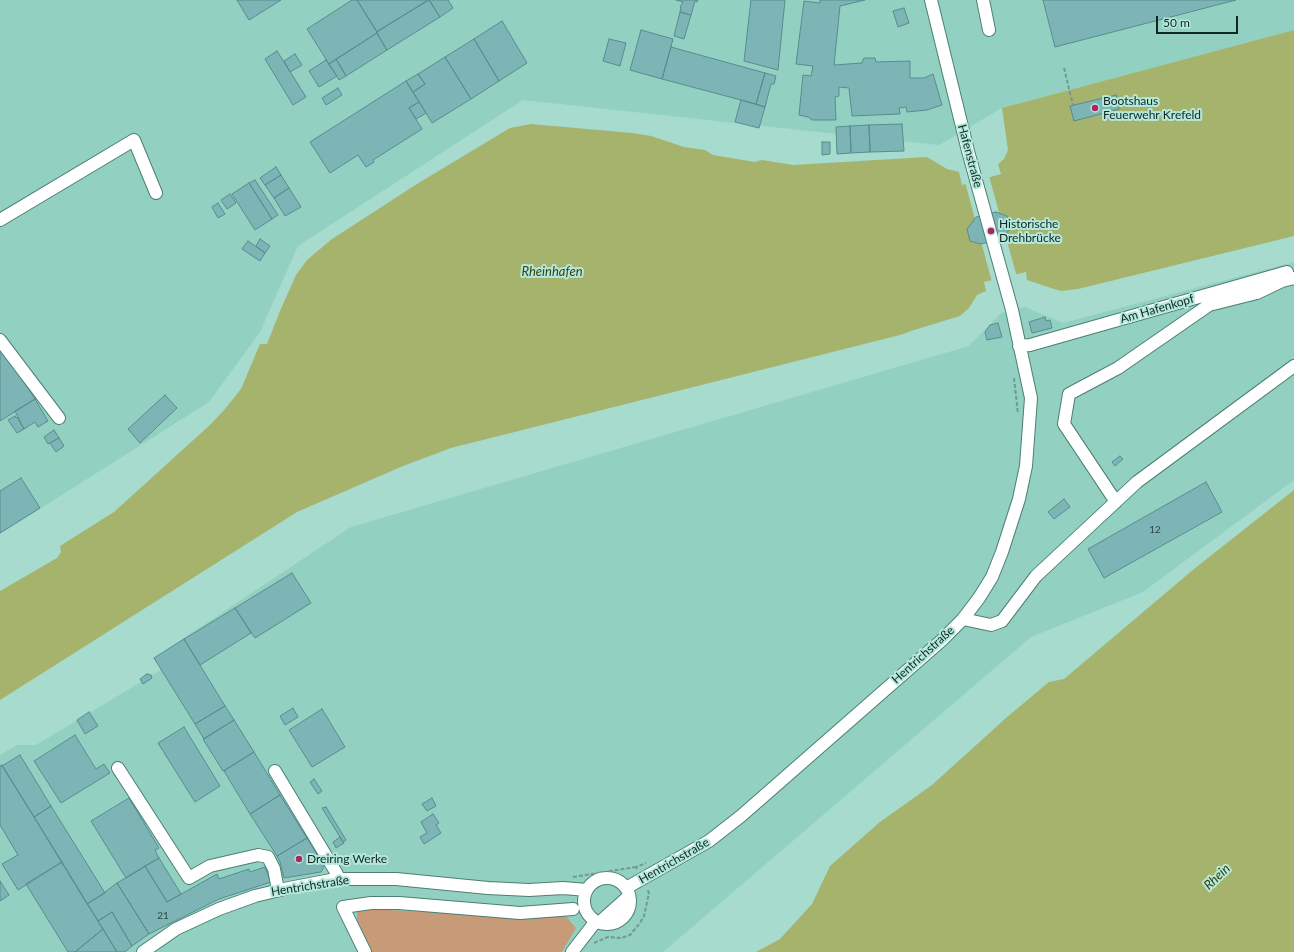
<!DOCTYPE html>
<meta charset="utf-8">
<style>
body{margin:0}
#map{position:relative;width:1294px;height:952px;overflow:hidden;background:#a6dbce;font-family:Lato,sans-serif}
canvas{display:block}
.scale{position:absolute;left:1156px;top:16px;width:82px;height:18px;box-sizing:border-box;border:2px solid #112722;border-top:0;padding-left:5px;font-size:12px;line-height:14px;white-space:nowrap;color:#112722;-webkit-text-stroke:3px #b3e8db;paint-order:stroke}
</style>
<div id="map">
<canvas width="1294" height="952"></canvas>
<div class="scale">50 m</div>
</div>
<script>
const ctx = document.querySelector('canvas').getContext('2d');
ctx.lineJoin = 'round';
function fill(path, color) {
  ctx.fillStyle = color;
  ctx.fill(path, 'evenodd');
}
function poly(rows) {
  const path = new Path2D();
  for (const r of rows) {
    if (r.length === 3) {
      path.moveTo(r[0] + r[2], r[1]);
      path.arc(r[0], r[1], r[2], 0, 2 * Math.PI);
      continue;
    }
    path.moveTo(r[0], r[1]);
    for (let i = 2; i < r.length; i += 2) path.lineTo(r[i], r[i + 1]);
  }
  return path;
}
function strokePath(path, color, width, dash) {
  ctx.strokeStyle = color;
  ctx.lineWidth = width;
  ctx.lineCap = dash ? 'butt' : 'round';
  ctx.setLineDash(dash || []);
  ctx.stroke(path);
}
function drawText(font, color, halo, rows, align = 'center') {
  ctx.font = font + ' Lato,sans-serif';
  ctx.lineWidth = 4;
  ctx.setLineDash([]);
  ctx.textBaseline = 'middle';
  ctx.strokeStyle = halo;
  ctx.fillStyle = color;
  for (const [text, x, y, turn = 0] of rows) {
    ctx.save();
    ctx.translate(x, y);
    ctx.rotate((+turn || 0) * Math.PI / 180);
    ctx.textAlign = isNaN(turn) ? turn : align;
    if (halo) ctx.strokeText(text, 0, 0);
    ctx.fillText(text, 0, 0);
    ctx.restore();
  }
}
const built = poly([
 [0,0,1294,0,1294,30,1002,108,939,145,523,100,298,246,260,332,209,402,0,534],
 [1294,262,1294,480,1143,592,1031,637,663,952,0,952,0,755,17,745,36,745,161,670,154,658,351,527,969,346,1001,313,1025,307,1063,323]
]);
const green = poly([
 [370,909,468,914,564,914,576,928,562,952,369,952,357,924,357,911]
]);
const water = poly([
 [1294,30,1294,236,1078,289,1061,291,1051,288,1027,280,1026,272,984,282,986,291,977,295,969,308,960,316,914,330,900,335,451,448,403,466,297,512,0,700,0,591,57,558,61,552,60,546,114,512,211,424,225,409,241,389,260,344,267,344,280,311,296,275,307,260,332,239,417,184,510,128,531,124,632,133,651,136,684,147,705,150,713,155,755,162,762,160,793,165,927,157,947,169,959,172,962,185,1001,174,998,164,1004,159,1008,150,1002,108],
 [1294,490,1294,952,756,952,780,939,812,904,830,866,880,822,932,785,1006,718,1049,682,1064,679,1194,569]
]);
const pier = poly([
 [989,176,1017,277,992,282,965,182]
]);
const building = poly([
 [237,0,281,0,249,20,237,0],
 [352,0,357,0,377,32,377,33,329,64,307,29,352,0],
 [357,0,428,0,377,32,357,0],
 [429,0,448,0,453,8,440,17,429,0],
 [429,0,440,17,387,50,376,32,429,0],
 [676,0,698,0,697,2,695,1,691,15,680,12,681,8,680,7,683,2,676,0],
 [751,0,785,0,778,70,744,61,751,0],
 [820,0,865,0,840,6,834,65,862,63,864,58,875,58,876,62,910,61,910,78,924,78,933,74,942,105,927,110,907,112,906,107,899,108,900,114,852,116,849,88,839,87,839,96,835,97,836,120,812,120,808,117,799,115,803,75,811,76,813,66,796,64,804,1,820,3,820,0],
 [1043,0,1236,0,1055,47,1043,0],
 [904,8,909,23,898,27,893,11,904,8],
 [680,12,691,15,684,39,674,36,680,12],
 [502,21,527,63,499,81,474,39,502,21],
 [641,30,673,39,662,79,630,70,641,30],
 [377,33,387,50,346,76,336,59,377,33],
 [474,39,499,81,471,99,445,57,474,39],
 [609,39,626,43,620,66,603,61,609,39],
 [671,47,765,73,756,104,662,79,671,47],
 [277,51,306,97,293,105,265,59,277,51],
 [295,54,302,65,290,72,284,61,295,54],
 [445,57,471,99,432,123,413,92,425,84,418,74,445,57],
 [336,59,346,76,339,80,329,64,336,59],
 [326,60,337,76,319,87,309,71,326,60],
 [765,73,776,76,774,84,771,84,765,107,756,104,765,73],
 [418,74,425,84,413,92,406,81,418,74],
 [406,81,419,102,409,108,422,129,373,160,374,162,366,167,358,155,330,173,310,142,406,81],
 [338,88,342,95,326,105,322,98,338,88],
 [1116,95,1119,109,1074,121,1070,106,1116,95],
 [741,100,765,107,759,128,735,122,741,100],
 [419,102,426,113,416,119,409,108,419,102],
 [902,124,904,151,870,152,869,125,902,124],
 [869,125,870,152,851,153,850,126,869,125],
 [850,126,851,153,837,154,836,127,850,126],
 [822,142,830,142,830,154,822,155,822,142],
 [276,167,281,175,265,185,260,178,276,167],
 [281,175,289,188,274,198,265,185,281,175],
 [255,180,278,215,272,219,249,183,255,180],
 [249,183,272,219,255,230,232,194,249,183],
 [289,188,301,207,285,216,274,198,289,188],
 [230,194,236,203,227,209,221,200,230,194],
 [218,203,225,214,218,218,212,207,218,203],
 [996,212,1007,216,1010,229,1001,239,981,244,970,241,967,229,976,217,996,212],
 [260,239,270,246,265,253,256,246,260,239],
 [248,241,265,253,260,261,242,249,248,241],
 [1045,317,1046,321,1050,320,1052,328,1032,333,1029,322,1045,317],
 [998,323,1002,337,987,340,985,332,990,325,998,323],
 [0,350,24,382,35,399,0,421,0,350],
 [165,395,177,408,140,443,128,429,165,395],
 [35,399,48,421,38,427,35,422,24,429,15,411,35,399],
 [15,416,16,418,17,417,24,429,17,433,8,420,15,416],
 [54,430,59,438,48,444,44,437,54,430],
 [59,438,64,446,56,452,50,443,59,438],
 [1120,456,1123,459,1115,466,1112,462,1120,456],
 [21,478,40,508,0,533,0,491,21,478],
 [1206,482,1222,512,1104,578,1088,549,1206,482],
 [1064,499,1070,507,1054,519,1048,512,1064,499],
 [292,573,311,603,255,638,235,608,292,573],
 [235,608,251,633,200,665,184,639,235,608],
 [184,639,225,706,195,724,154,658,184,639],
 [147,674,151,675,152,678,143,684,140,679,147,674],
 [225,706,234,720,204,739,195,724,225,706],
 [293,708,298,717,285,725,280,716,293,708],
 [322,709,345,747,312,767,289,730,322,709],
 [89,712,98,726,85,734,77,720,89,712],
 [234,720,254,752,223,771,203,739,234,720],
 [184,727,220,786,195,802,158,743,184,727],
 [75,735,96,769,104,764,110,773,61,803,34,761,75,735],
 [254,752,280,795,250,814,224,771,254,752],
 [20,755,51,806,34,817,2,766,20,755],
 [2,765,62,862,18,890,2,864,18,855,0,825,0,766,2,765],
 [314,779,322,791,318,794,310,782,314,779],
 [280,795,307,838,277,856,250,814,280,795],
 [129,798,159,848,155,850,159,858,126,878,91,821,129,798],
 [432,798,436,806,427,811,422,804,432,798],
 [51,806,105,893,87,904,34,817,51,806],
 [326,807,346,840,343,842,340,837,322,808,326,807],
 [433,814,439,823,436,825,441,833,424,844,420,837,427,833,421,822,433,814],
 [340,837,344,843,336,848,333,842,340,837],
 [307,838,323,864,323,869,321,872,284,878,280,862,277,856,307,838],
 [159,858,181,894,167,902,145,866,159,858],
 [62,862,103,929,75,952,68,952,26,884,62,862],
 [145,866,167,902,217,874,219,879,249,869,250,872,265,867,271,882,219,899,149,934,117,883,145,866],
 [0,881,9,895,0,901,0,881],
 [117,883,149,934,132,946,112,912,98,921,87,904,101,895,117,883],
 [112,912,132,946,125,952,117,952,98,921,112,912],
 [103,929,117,952,75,952,103,929]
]);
const path = poly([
 [1064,68,1073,105],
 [1014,378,1018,414],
 [637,869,636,867,646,863],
 [573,877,636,867],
 [594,943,608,937,621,938,630,935,640,923,644,916,649,893,647,889]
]);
const minor = poly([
 [983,0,989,30],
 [0,220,134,140,156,193],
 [0,340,59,418],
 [1019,346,1030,345,1287,272],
 [1116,502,1064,424,1069,394,1118,368,1209,305,1257,293,1282,281,1294,278],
 [963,619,991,625,1002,621,1036,576,1137,482,1294,366],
 [118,768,189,878,210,866,258,855,268,857,274,869,278,890],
 [275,771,337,874,336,879],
 [607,901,23],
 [626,888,709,841,741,816,942,640,963,619,979,598,992,577,1002,552,1019,499,1026,466,1031,398,1012,310,968,151,931,0],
 [600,922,629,896],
 [143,952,176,929,219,909,255,896,284,889,336,879,396,879,488,888,529,890,563,888,587,890],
 [365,952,343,907,371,903,399,903,520,913,573,909],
 [572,952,596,921]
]);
const markers = [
 [1095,108,4,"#ad2364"],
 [991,231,4,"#ad2364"],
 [299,859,4,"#ad2364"]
];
const numberNames = [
 ["12",1155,530],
 ["21",163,916]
];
const poiNames = [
 ["Bootshaus",1103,101],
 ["Feuerwehr Krefeld",1103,115],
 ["Historische",999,224],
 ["Drehbrücke",999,238],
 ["Dreiring Werke",307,859]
];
const streetNames = [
 ["Hafenstraße",970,156,75],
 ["Am Hafenkopf",1157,309,-16],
 ["Hentrichstraße",923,655,-42],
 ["Hentrichstraße",674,861,-30],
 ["Hentrichstraße",310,886,-9]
];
const waterNames = [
 ["Rheinhafen",552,272],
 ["Rhein",1217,877,-44]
];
fill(built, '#92d1c2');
fill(green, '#c79a78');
fill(water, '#a5b36d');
fill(pier, '#a6dbce');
fill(building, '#7db4b5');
strokePath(building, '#568d8e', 1);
strokePath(minor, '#4c7f73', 14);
strokePath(path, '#709a90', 2, [4, 2]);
strokePath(minor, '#fff', 12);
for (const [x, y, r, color] of markers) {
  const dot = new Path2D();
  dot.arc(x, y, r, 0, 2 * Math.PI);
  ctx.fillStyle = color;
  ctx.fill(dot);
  strokePath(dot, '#b3e8db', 1.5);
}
drawText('10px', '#2c4a47', null, numberNames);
drawText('12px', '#112722', '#b3e8db', poiNames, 'left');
drawText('12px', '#112722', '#b3e8db', streetNames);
drawText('italic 13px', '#39410b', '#b3e8db', waterNames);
</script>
